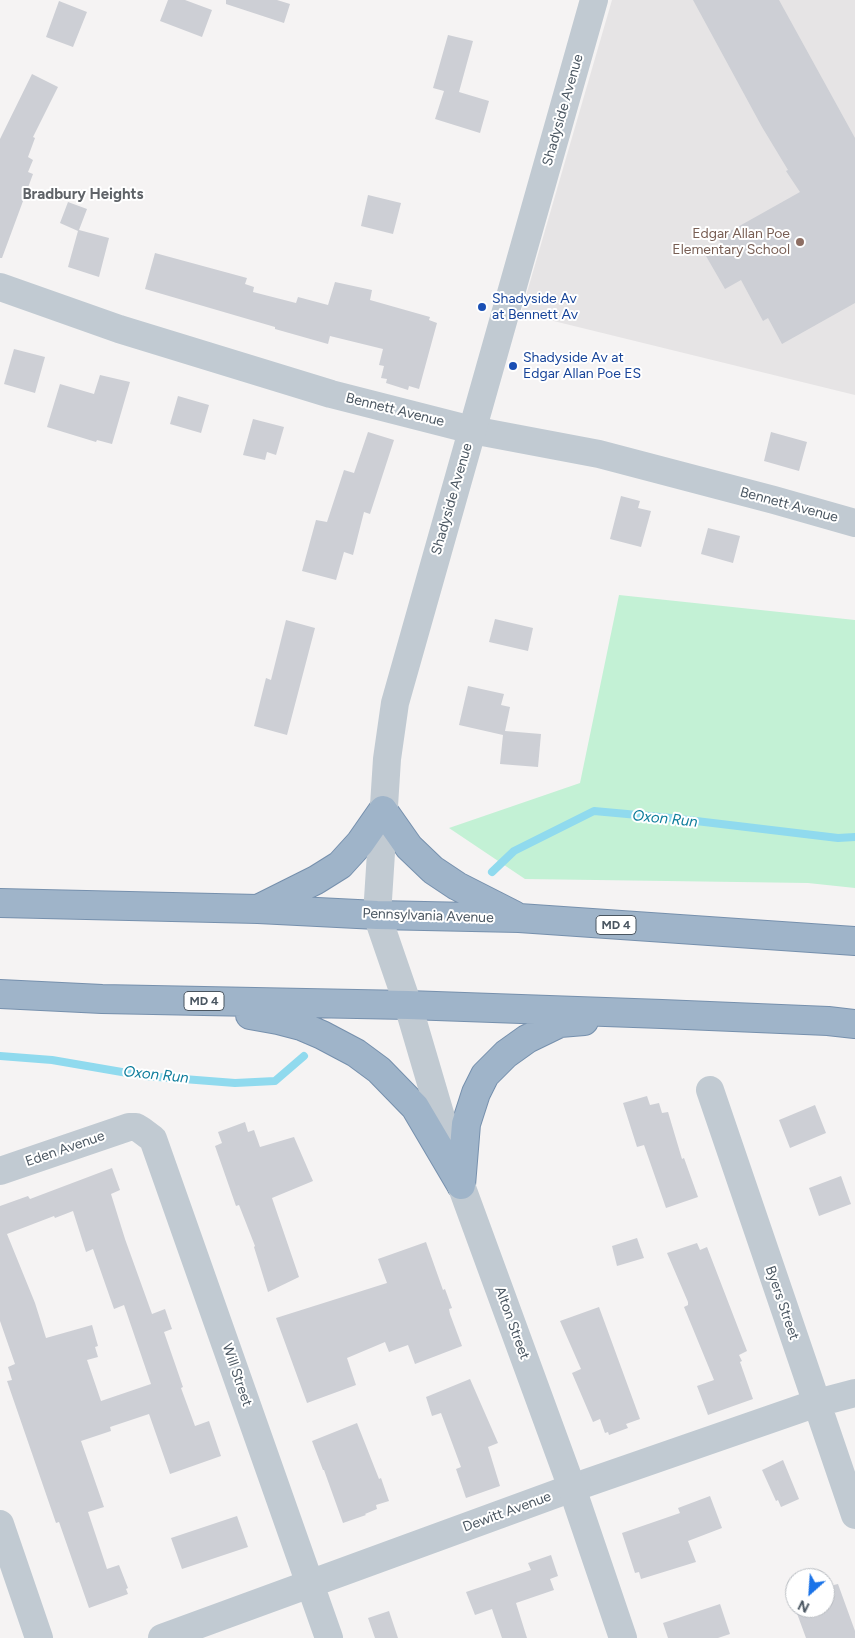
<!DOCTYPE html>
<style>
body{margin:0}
#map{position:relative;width:855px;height:1638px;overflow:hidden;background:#f5f3f3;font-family:Figtree,sans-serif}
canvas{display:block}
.north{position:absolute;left:785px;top:1568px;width:50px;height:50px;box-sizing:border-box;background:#fff;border:1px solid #b7bbc0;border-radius:50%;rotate:206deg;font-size:14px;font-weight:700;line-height:20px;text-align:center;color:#4a5661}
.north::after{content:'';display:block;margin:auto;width:18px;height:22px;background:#1a73e8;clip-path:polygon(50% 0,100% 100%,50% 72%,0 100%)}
</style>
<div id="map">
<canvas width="855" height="1638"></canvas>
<div class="north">N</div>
</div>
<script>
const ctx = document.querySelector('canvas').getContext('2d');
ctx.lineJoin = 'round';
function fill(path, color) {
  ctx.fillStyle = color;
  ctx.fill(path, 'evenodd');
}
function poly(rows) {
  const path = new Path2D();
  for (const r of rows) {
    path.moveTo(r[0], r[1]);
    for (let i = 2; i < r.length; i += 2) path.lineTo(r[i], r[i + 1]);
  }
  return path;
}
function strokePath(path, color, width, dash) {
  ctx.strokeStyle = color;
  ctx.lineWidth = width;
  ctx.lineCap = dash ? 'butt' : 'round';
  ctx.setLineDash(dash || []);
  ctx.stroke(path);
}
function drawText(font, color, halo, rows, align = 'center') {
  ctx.font = font + ' Figtree,sans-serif';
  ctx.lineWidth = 4;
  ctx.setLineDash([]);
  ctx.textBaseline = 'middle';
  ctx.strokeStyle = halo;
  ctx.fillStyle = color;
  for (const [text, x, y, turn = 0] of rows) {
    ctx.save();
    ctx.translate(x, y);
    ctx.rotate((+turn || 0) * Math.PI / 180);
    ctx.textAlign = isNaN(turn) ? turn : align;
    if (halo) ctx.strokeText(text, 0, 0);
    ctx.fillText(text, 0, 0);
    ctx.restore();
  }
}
const education = poly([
 [612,0,855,0,855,395,521,313]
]);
const green = poly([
 [619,595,855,620,855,888,808,883,525,879,449,828,580,783]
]);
const stream = poly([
 [492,872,514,851,594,811,671,818,838,838,855,837],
 [0,1056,52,1060,145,1076,235,1083,275,1081,304,1056]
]);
const building = poly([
 [168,0,185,0,212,10,202,37,160,21],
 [226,0,277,0,290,4,284,23,226,4],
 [693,0,779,0,855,138,855,303,782,344,768,318,763,321,741,280,725,289,706,256,723,247,718,238,800,192,786,171,788,170,762,127],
 [59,1,87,12,73,47,46,37],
 [448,35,473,41,459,92,489,101,480,133,435,119,444,91,433,88],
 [32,74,58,87,33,137,35,138,28,157,33,160,28,172,33,174,2,258,0,258,0,139],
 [368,195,401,203,393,234,361,226],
 [68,202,87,209,79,230,109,238,99,277,68,267,78,231,60,223],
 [155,253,247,278,245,284,254,287,253,292,296,303,298,297,328,305,335,282,372,290,370,300,430,317,429,320,437,323,419,389,409,386,408,390,386,383,387,379,381,378,384,366,379,365,383,349,330,336,328,344,275,329,275,327,145,289],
 [14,349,45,357,35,393,4,384],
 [100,375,130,382,112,444,97,440,96,442,47,427,60,384,94,394],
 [178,396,209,405,201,433,170,424],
 [253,419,284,427,276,455,267,452,265,460,243,455],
 [368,432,394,440,370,514,364,512,353,555,344,552,336,580,302,571,316,520,327,522,344,470,354,473],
 [771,432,807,442,799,471,764,461],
 [621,496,640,501,638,508,651,511,641,547,610,539],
 [708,528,740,536,733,563,701,554],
 [495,619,533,628,528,651,489,642],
 [286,620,315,628,287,735,254,726,266,678,271,680],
 [468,686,504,694,501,705,510,707,505,731,541,734,538,767,500,764,503,735,459,725],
 [647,1096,650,1105,659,1103,662,1113,668,1112,682,1159,684,1158,698,1197,666,1208,644,1145,637,1147,623,1103],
 [815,1105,826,1133,790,1148,779,1120],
 [245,1122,248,1132,254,1130,260,1147,294,1137,313,1181,272,1198,299,1277,268,1292,254,1247,255,1246,239,1205,236,1206,215,1146,222,1143,218,1132],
 [112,1168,120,1190,111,1194,125,1239,152,1314,165,1309,172,1329,164,1332,183,1387,181,1388,195,1426,209,1421,221,1456,170,1474,149,1414,110,1427,111,1431,81,1441,104,1507,88,1512,107,1569,119,1565,128,1588,126,1589,128,1594,89,1608,59,1522,56,1523,7,1381,12,1380,8,1367,15,1364,0,1321,0,1206,28,1196,30,1199],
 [73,1211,86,1252,93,1249,114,1309,124,1305,151,1384,101,1401,87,1360,98,1357,95,1347,98,1346,92,1325,46,1338,35,1303,7,1234,54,1216,55,1218],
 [841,1176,851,1204,819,1216,809,1188],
 [637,1238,644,1258,617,1266,612,1246],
 [426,1242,443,1290,445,1289,452,1308,449,1309,450,1314,462,1346,415,1364,408,1345,389,1352,385,1342,347,1358,356,1385,307,1403,276,1318,387,1283,378,1259],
 [697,1243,700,1250,707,1247,747,1351,739,1355,742,1361,740,1362,753,1399,708,1415,697,1386,714,1380,684,1307,688,1305,688,1302,667,1253],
 [599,1307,640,1419,626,1424,628,1428,609,1435,608,1432,605,1433,600,1419,593,1422,572,1373,581,1369,560,1321],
 [470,1379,498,1443,488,1447,500,1486,466,1498,456,1469,461,1467,441,1413,432,1416,426,1397],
 [357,1423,379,1479,381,1478,389,1501,376,1505,377,1509,365,1514,366,1515,343,1523,324,1470,323,1470,312,1441],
 [783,1460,799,1499,781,1507,778,1500,776,1501,762,1470],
 [710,1496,722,1528,688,1541,696,1562,641,1579,639,1572,635,1573,622,1533,680,1513,678,1508],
 [237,1516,248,1547,182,1569,171,1538],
 [551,1555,558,1576,550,1579,554,1590,516,1603,527,1638,502,1638,492,1609,475,1615,466,1592,531,1570,528,1563],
 [838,1584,855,1631,855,1638,806,1638,795,1608,825,1608,825,1587],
 [720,1604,730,1634,718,1638,668,1638,663,1623],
 [389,1611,398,1638,375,1638,368,1618]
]);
const minor = poly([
 [0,287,119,329,331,394,472,430,599,454,774,500,855,523],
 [710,1090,855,1515],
 [0,1171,129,1127,136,1127,141,1130,153,1139,329,1638],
 [0,1524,39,1638],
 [162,1638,572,1488,817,1403,855,1393]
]);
const tertiary = poly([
 [594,0,395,703,387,759,377,915,408,1005,461,1185,572,1488,623,1638]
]);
const trunk = poly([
 [0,903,258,909,377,915,519,918,855,941],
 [260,908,316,880,340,865,360,843,383,810,409,847,433,870,457,886,514,915],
 [0,994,102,999,408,1005,662,1014,828,1021,855,1024],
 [250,1015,278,1020,301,1026,322,1035,356,1053,379,1070,415,1107,461,1185],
 [461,1185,466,1124,476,1093,485,1075,506,1054,527,1039,560,1023,584,1021]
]);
const markers = [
 [800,242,5,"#8d6e63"],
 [482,307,5,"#1a4fb4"],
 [513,366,5,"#1a4fb4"]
];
const shields = [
 [616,925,40],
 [204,1001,40]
];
const shieldNames = [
 ["MD 4",616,925],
 ["MD 4",204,1001]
];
const streetNames = [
 ["Shadyside Avenue",563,110,-74],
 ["Bennett Avenue",395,410,14],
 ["Shadyside Avenue",452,499,-74],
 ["Bennett Avenue",789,505,15],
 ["Pennsylvania Avenue",428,916,2],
 ["Eden Avenue",65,1149,-19],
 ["Byers Street",782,1303,71],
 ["Alton Street",512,1323,70],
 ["Will Street",237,1375,71],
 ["Dewitt Avenue",507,1512,-20]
];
const educationNames = [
 ["Edgar Allan Poe",790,234],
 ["Elementary School",790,250]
];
const transitNames = [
 ["Shadyside Av",492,299],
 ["at Bennett Av",492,315],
 ["Shadyside Av at",523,358],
 ["Edgar Allan Poe ES",523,374]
];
const neighbourhoodNames = [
 ["Bradbury Heights",83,195]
];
const waterNames = [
 ["Oxon Run",665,819,6],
 ["Oxon Run",156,1075,6]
];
fill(education, '#e6e4e5');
fill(green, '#c3f1d5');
strokePath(stream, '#90daee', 8);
fill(building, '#cdcfd5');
strokePath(trunk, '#7690ad', 30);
strokePath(minor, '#c1cad2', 28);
strokePath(tertiary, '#c1cad2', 28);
strokePath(trunk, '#9fb4c9', 28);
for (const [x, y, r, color] of markers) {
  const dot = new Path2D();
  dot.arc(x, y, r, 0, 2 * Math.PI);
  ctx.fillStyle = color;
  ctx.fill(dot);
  strokePath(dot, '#fff', 2);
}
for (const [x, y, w] of shields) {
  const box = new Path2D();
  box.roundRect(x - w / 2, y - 9.5, w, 19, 4);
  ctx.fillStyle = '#fff';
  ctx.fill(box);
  strokePath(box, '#4a5661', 1);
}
drawText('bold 12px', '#4a5661', null, shieldNames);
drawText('14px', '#4a5661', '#fff', streetNames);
drawText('14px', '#785e54', '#fff', educationNames, 'right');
drawText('14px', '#164399', '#fff', transitNames, 'left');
drawText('bold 15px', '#5f6368', '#fff', neighbourhoodNames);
drawText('italic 15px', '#0c7c9b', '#fff', waterNames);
</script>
